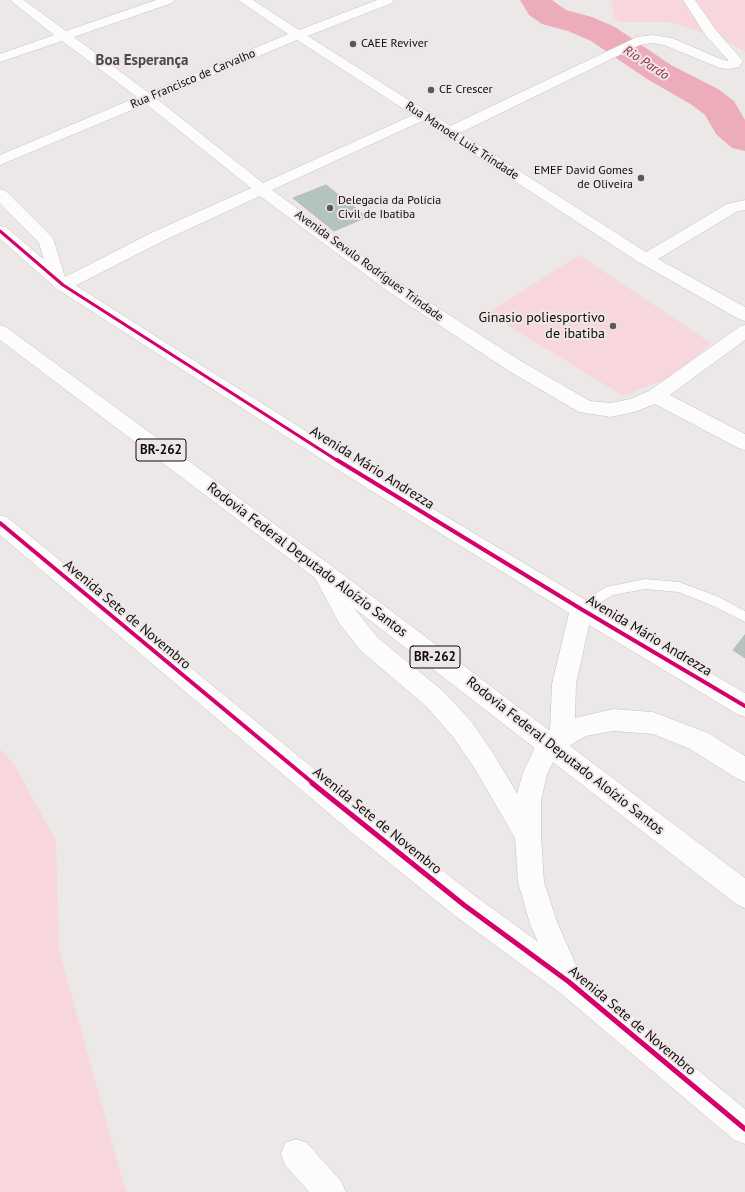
<!DOCTYPE html>
<meta charset="utf-8">
<style>
body{margin:0}
canvas{display:block;background:#ede8e8}
</style>
<canvas width="745" height="1192"></canvas>
<script>
const ctx = document.querySelector('canvas').getContext('2d');
ctx.lineJoin = 'round';
function fill(path, color) {
  ctx.fillStyle = color;
  ctx.fill(path, 'evenodd');
}
function poly(rows) {
  const path = new Path2D();
  for (const r of rows) {
    path.moveTo(r[0], r[1]);
    for (let i = 2; i < r.length; i += 2) path.lineTo(r[i], r[i + 1]);
  }
  return path;
}
function strokePath(path, color, width, dash) {
  ctx.strokeStyle = color;
  ctx.lineWidth = width;
  ctx.lineCap = dash ? 'butt' : 'round';
  ctx.setLineDash(dash || []);
  ctx.stroke(path);
}
function drawText(font, color, halo, rows, align = 'center') {
  ctx.font = font + ' "PT Sans",sans-serif';
  ctx.lineWidth = 4;
  ctx.setLineDash([]);
  ctx.textBaseline = 'middle';
  ctx.strokeStyle = halo;
  ctx.fillStyle = color;
  for (const [text, x, y, turn = 0] of rows) {
    ctx.save();
    ctx.translate(x, y);
    ctx.rotate((+turn || 0) * Math.PI / 180);
    ctx.textAlign = isNaN(turn) ? turn : align;
    if (halo) ctx.strokeText(text, 0, 0);
    ctx.fillText(text, 0, 0);
    ctx.restore();
  }
}
const green = poly([
 [609,0,745,0,745,52,723,39,670,22,619,22,613,16,612,2],
 [579,255,711,343,674,376,623,396,488,313],
 [0,749,14,764,56,841,59,950,124,1185,127,1192,0,1192]
]);
const river = poly([
 [520,0,552,0,566,10,592,17,615,27,671,65,718,89,734,101,745,120,745,151,732,148,716,134,705,115,692,105,647,79,591,41,568,31,542,24,529,15,520,0]
]);
const building = poly([
 [326,185,367,217,334,231,293,198,326,185],
 [745,635,745,658,733,650,745,635]
]);
const service = poly([
 [645,579,679,582,719,597,745,611,745,622,711,605,678,592,645,589,613,595,581,614,577,613,575,609,577,605,606,587,645,579]
]);
const minor = poly([
 [10,0,24,0,66,31,156,0,174,0,172,3,74,37,149,93,288,34,238,0,253,0,299,30,377,0,394,0,392,3,308,36,450,126,637,37,652,35,672,38,723,60,729,61,706,36,683,0,695,0,716,30,743,61,739,67,728,69,720,68,664,45,652,43,640,45,460,133,646,252,727,204,745,200,745,210,738,211,658,259,745,307,745,321,739,319,640,263,447,137,443,136,422,121,272,190,401,284,521,361,590,401,611,403,630,399,649,391,739,327,745,325,745,340,670,395,745,434,745,450,738,448,655,404,634,412,611,417,579,412,509,371,389,292,260,196,163,241,69,289,63,291,57,289,50,281,39,243,0,203,0,189,6,191,53,238,65,277,151,233,251,188,146,104,0,165,0,155,137,97,62,41,0,62,0,54,54,35,10,0],
 [297,40,413,115,263,183,157,99,297,40],
 [296,1139,307,1143,341,1181,346,1192,309,1192,285,1165,281,1154,285,1143,296,1139]
]);
const tertiary = poly([
 [0,226,6,227,69,281,201,365,360,465,589,602,745,693,745,717,737,714,589,625,576,684,575,718,613,709,653,712,708,733,745,756,745,782,736,778,690,749,653,734,613,731,586,736,558,752,547,774,541,801,541,836,544,882,557,922,579,972,745,1109,745,1144,734,1140,559,992,454,915,351,832,0,535,0,515,7,517,369,814,474,895,538,942,530,924,518,882,515,836,515,801,523,773,540,736,550,731,552,684,569,613,346,475,57,289,0,239,0,226]
]);
const trunk = poly([
 [0,325,6,327,329,564,745,878,745,908,736,904,354,608,377,637,443,691,471,721,493,753,537,827,541,836,537,845,528,849,519,845,475,769,453,737,427,707,361,651,339,623,315,578,0,340,0,325]
]);
const cyclewayFar2 = poly([
 [0,231,63,285,338,461]
]);
const cyclewayFar1 = poly([
 [337,460,581,609,745,706],
 [0,523,314,784]
]);
const cycleway = poly([
 [312,783,464,905,569,982,745,1129]
]);
const markers = [
 [353,44,4,"#5c5858"],
 [431,90,4,"#5c5858"],
 [641,178,4,"#5c5858"],
 [330,208,4,"#5c5858"],
 [613,326,4,"#5c5858"]
];
const farPoinames = [
 ["CAEE Reviver",361,44],
 ["CE Crescer",439,90],
 ["EMEF David Gomes",633,171,"right"],
 ["de Oliveira",633,185,"right"],
 ["Delegacia da Polícia",338,201],
 ["Civil de Ibatiba",338,215]
];
const farStreetnames = [
 ["Rua Francisco de Carvalho",193,79,-23],
 ["Rua Manoel Luiz Trindade",462,141,33],
 ["Avenida Sevulo Rodrigues Trindade",369,266,36]
];
const farWaternames = [
 ["Rio Pardo",646,63,33]
];
const shields = [
 [161,450,50],
 [435,657,50]
];
const shieldNames = [
 ["BR-262",161,450],
 ["BR-262",435,657]
];
const poiNames = [
 ["Ginasio poliesportivo",605,318],
 ["de ibatiba",605,334]
];
const streetNames = [
 ["Avenida Mário Andrezza",372,468,32],
 ["Rodovia Federal Deputado Aloízio Santos",307,560,37],
 ["Avenida Sete de Novembro",127,615,40],
 ["Avenida Mário Andrezza",649,636,31],
 ["Rodovia Federal Deputado Aloízio Santos",565,756,38],
 ["Avenida Sete de Novembro",377,821,39],
 ["Avenida Sete de Novembro",632,1021,40]
];
const farDistrictnames = [
 ["Boa Esperança",142,61]
];
fill(green, '#f7d7dc');
fill(river, '#ecacba');
fill(building, '#b2c4bd');
strokePath(building, '#bab9b8', 1);
strokePath(service, '#c4c0c0', 1);
strokePath(minor, '#c4c0c0', 1);
strokePath(tertiary, '#c4c0c0', 1);
strokePath(trunk, '#c4c0c0', 1);
fill(service, '#fcfcfc');
fill(minor, '#fcfcfc');
fill(tertiary, '#fcfcfc');
fill(trunk, '#fcfcfc');
strokePath(cyclewayFar2, '#d6006c', 3);
strokePath(cyclewayFar1, '#d6006c', 4);
strokePath(cycleway, '#d6006c', 5);
for (const [x, y, r, color] of markers) {
  const dot = new Path2D();
  dot.arc(x, y, r, 0, 2 * Math.PI);
  ctx.fillStyle = color;
  ctx.fill(dot);
  strokePath(dot, '#efe6e7', 1.5);
}
drawText('12px', '#0e0b0b', '#efe6e7', farPoinames, 'left');
drawText('12px', '#0e0b0b', '#efe6e7', farStreetnames);
drawText('italic 13px', '#902948', '#efe6e7', farWaternames);
for (const [x, y, w] of shields) {
  const box = new Path2D();
  box.roundRect(x - w / 2, y - 11, w, 22, 3);
  ctx.fillStyle = '#efe6e7';
  ctx.fill(box);
  strokePath(box, '#0e0b0b', 1);
}
drawText('bold 13px', '#0e0b0b', null, shieldNames);
drawText('14px', '#0e0b0b', '#efe6e7', poiNames, 'right');
drawText('14px', '#0e0b0b', '#efe6e7', streetNames);
drawText('bold 15px', '#4f4849', '#efe6e7', farDistrictnames);
</script>
